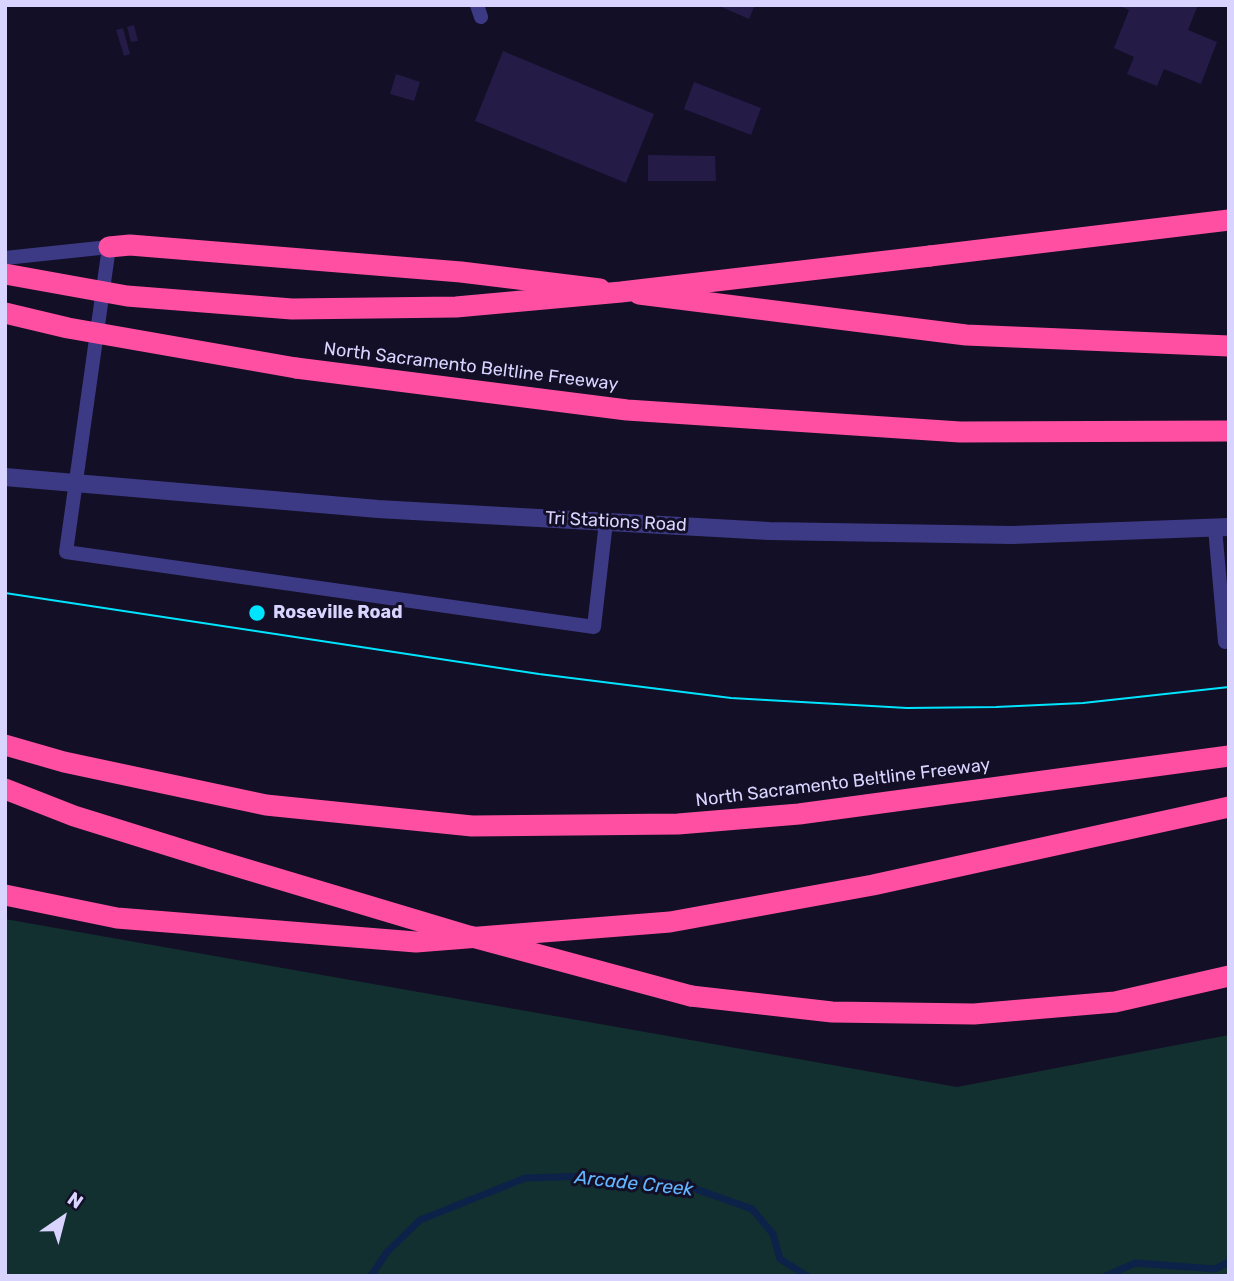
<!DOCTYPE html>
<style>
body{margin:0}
#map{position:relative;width:1234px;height:1281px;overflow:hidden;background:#130f26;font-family:Rubik,sans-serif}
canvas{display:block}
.frame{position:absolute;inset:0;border:7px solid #d9d4ff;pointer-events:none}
.north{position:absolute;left:28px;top:1183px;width:70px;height:70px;-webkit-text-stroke:5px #130f26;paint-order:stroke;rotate:35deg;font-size:19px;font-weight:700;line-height:28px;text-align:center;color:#d9d4ff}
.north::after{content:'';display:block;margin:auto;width:24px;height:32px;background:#d9d4ff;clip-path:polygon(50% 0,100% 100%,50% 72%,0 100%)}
</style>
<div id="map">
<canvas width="1234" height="1281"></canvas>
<div class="frame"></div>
<div class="north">N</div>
</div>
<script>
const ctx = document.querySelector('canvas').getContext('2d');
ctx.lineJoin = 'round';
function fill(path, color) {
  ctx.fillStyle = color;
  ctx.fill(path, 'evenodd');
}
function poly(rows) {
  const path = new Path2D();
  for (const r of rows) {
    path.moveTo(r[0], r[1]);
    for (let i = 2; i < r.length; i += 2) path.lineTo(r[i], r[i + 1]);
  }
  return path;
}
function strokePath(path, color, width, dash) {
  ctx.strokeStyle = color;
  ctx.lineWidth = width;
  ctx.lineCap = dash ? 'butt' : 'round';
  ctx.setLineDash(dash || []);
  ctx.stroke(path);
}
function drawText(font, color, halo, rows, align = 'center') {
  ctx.font = font + ' Rubik,sans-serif';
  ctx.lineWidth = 6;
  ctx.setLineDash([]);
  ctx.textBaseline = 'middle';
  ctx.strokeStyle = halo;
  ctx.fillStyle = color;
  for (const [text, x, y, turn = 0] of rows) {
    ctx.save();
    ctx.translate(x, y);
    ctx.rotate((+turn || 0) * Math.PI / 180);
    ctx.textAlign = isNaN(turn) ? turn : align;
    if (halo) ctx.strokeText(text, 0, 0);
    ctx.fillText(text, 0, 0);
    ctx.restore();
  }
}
const green = poly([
 [5,919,957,1087,1229,1035,1229,1276,5,1276]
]);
const stream = poly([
 [371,1276,387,1252,420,1220,525,1178,589,1176,652,1180,693,1188,752,1209,773,1234,780,1259,807,1276],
 [1106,1276,1135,1263,1215,1269,1229,1262]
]);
const building = poly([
 [717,5,755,5,749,19],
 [1117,5,1198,5,1188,30,1217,42,1201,84,1164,69,1157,86,1127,74,1134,57,1114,48,1129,10],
 [134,25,138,41,131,42,127,27],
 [123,28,130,54,124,56,116,30],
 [503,51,654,114,626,183,475,121],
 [396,74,420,82,414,101,390,94],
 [694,82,761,108,751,135,684,109],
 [648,155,715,156,716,181,648,181]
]);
const lane = poly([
 [477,5,481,17],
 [5,258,109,247,66,552,594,627,606,522],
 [1215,528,1225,642]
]);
const street = poly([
 [5,477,378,509,769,531,1012,535,1229,527]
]);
const highway = poly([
 [109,247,130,245,461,272,600,289],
 [930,256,1229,220],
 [639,294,966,335,1229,346],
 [296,368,627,410,960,432,1229,431],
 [5,745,64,762,266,805,472,826,678,824,799,814,1229,756],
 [5,789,74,816,212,859],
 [5,895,117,918,416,942,670,922,873,885,1229,807],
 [691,996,832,1012,974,1014,1115,1002,1229,976]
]);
const tram = poly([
 [5,593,539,674,731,698,907,708,996,707,1083,703,1229,687]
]);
const highwayBridge = poly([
 [5,274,127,296,292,309,456,307,621,292,930,256],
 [5,313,68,328,296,368],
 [212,859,469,936,691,996]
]);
const markers = [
 [257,613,9,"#00e5ff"]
];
const streetNames = [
 ["North Sacramento Beltline Freeway",471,367,7],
 ["Tri Stations Road",616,522,3],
 ["North Sacramento Beltline Freeway",843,783,-7]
];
const poiNames = [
 ["Roseville Road",273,613]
];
const waterNames = [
 ["Arcade Creek",634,1184,6]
];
fill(green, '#12302f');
strokePath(stream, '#0c2248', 7);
fill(building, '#241b47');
strokePath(lane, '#3d3a85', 14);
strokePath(street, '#3d3a85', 18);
strokePath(highway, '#ff4fa3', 21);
strokePath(tram, '#00e5ff', 2);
strokePath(highwayBridge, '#ff4fa3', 21);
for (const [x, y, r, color] of markers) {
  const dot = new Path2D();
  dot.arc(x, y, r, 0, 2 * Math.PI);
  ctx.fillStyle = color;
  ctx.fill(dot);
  strokePath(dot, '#130f26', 2.5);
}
drawText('18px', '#d9d4ff', '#130f26', streetNames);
drawText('bold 18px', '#d9d4ff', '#130f26', poiNames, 'left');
drawText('italic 19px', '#62b6ff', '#130f26', waterNames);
</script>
